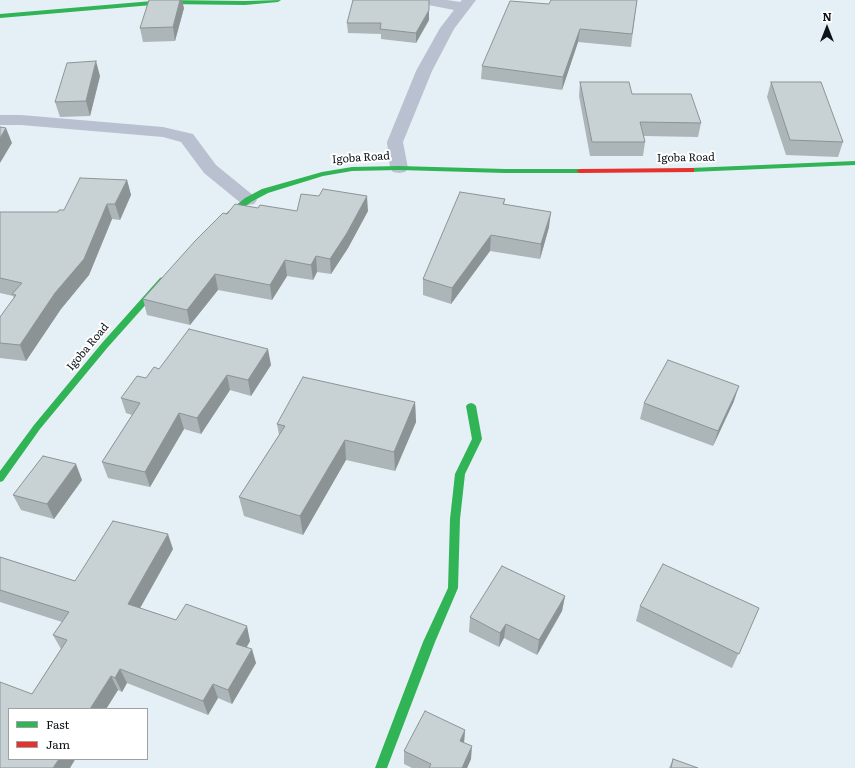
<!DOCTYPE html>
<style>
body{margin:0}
#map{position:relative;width:855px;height:768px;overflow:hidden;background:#e5f0f6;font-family:Literata,serif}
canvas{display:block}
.legend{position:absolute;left:8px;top:708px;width:140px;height:52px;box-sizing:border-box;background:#fff;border:1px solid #9ea1a3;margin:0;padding:5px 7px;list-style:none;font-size:12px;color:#0d1418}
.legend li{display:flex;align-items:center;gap:8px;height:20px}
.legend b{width:20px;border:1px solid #9ea1a3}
.north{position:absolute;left:807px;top:8px;width:40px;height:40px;-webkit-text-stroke:3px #fff;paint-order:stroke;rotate:0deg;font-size:11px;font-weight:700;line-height:16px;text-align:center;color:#0d1418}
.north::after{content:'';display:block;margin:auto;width:14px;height:18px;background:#0d1418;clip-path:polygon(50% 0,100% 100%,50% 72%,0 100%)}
</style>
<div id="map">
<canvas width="855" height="768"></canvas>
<ul class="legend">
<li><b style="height:5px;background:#30b455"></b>Fast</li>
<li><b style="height:5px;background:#e5322d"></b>Jam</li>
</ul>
<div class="north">N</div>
</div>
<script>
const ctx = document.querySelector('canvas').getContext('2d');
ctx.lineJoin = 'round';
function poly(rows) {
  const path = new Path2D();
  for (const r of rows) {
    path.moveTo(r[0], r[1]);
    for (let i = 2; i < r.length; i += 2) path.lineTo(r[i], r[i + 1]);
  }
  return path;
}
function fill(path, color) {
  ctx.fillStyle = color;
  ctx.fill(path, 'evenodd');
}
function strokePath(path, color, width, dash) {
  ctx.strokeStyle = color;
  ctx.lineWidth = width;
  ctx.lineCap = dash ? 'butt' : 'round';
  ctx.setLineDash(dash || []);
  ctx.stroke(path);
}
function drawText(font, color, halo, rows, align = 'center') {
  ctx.font = font + ' Literata,serif';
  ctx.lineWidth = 4;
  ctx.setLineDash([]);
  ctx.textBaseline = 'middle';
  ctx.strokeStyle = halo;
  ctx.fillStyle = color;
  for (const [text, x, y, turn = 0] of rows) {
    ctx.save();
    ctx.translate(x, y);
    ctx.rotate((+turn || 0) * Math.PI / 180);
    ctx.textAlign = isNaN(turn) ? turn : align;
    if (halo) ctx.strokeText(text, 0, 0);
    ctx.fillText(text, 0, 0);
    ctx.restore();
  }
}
const street = poly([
 [416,0,447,0,460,2,462,0,476,0,454,29,432,71,403,142,408,168,405,172,399,173,393,172,390,168,387,142,416,71,440,28,454,10,418,3,416,0],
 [0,115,21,115,163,127,193,134,216,165,254,196,257,200,254,204,248,205,242,204,204,173,181,142,163,137,21,125,0,125,0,115]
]);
const fast = poly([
 [164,0,245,1,281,0,278,2,245,5,164,4,0,18,0,14,164,0],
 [855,161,855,165,691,172,687,170,691,168,855,161],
 [399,166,505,169,580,169,584,171,580,173,505,173,399,170,352,171,323,176,268,193,251,202,220,226,217,226,213,224,245,198,262,189,322,172,352,167,399,166],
 [163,277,166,278,167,280,166,282,108,347,40,429,3,481,0,482,0,471,34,425,102,343,160,278,163,277],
 [471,403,474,404,476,406,482,439,465,474,460,519,458,588,435,642,387,768,375,768,423,642,448,588,450,519,455,474,472,439,466,406,468,404,471,403]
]);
const jam = poly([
 [691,168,694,168,694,172,580,173,576,171,580,169,691,168]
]);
const wall = poly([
 [637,0,631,47,578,42,562,90,481,79,482,66,549,4],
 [184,8,175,41,143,42,140,28],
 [429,20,416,43,381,39,381,34,348,33,347,23],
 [100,76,90,116,60,117,55,102],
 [580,82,632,94,701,123,698,137,644,136,645,142,643,156,590,156,579,96],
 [771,82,843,142,838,157,786,155,767,97],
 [127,180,131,195,120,220,112,219,89,275,61,309,26,361,0,358,0,317,14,298,13,296,0,293,0,213,58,212,64,210],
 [505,199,504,204,549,227,540,259,490,251,451,304,423,295,423,279],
 [258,208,297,211,368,211,348,248,331,274,317,272,313,280,287,276,272,300,218,290,190,325,147,315,143,299,227,214],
 [271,365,251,396,230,390,201,434,184,429,150,487,108,478,102,462,132,415,126,413,121,398,146,378,159,369],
 [734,401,713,446,640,419,644,403],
 [415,402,416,422,395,471,346,460,303,535,244,516,239,497,279,435,277,424],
 [82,480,54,519,21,510,13,495],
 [173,549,140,608,176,620,250,641,247,647,256,663,232,704,218,698,208,715,127,683,122,692,118,690,70,768,0,768,32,694,61,649,53,635,62,622,0,602,0,557,75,581],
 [565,596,562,611,537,655,504,638,499,647,469,632,470,617],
 [640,606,759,608,732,668,636,621],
 [465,730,464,743,471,759,467,768,412,768,404,764,404,751],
 [673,759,698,768,669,768]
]);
const shadedWall = poly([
 [180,0,182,0,184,8,175,41,173,27],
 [429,10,429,20,416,43,416,33],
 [580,29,578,42,562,90,563,77],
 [96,61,100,76,90,116,86,101],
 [6,128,12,143,0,163,0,138],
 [127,180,131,195,120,220,115,204],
 [367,196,368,211,348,248,331,274,330,259],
 [107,204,112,219,89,275,61,309,26,361,20,345],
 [551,212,549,227,540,259,541,244],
 [491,235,490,251,451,304,452,288],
 [316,256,317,272,313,280,311,265],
 [285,260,287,276,272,300,270,285],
 [215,274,218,290,190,325,187,310],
 [268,349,271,365,251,396,248,380],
 [227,375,230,390,201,434,197,418],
 [739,386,734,401,713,446,718,431],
 [415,402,416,422,395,471,394,452],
 [179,413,184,429,150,487,145,472],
 [345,440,346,460,303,535,300,516],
 [76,464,82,480,54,519,47,504],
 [168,534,173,549,134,619,128,604],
 [565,596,562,611,537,655,539,640],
 [506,624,504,638,499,647,500,633],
 [247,626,250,641,240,658,236,644],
 [252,649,256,663,232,704,228,690],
 [120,669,127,683,122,692,115,678],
 [111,676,118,690,106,709,90,709],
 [213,684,218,698,208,715,203,701],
 [465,730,464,743,460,741],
 [472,746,471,759,467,768,462,768],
 [59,759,75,759,70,768,53,768]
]);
const building = poly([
 [149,0,180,0,173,27,140,28,149,0],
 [353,0,429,0,429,10,416,33,380,29,381,23,347,23,353,0],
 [551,0,637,0,632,34,580,29,563,77,482,66,510,1,549,4,551,0],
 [96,61,86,101,55,102,67,63,96,61],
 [580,82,629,82,632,94,691,94,701,123,640,122,645,142,592,142,580,82],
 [771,82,821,82,843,142,790,140,771,82],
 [0,127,6,128,0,138,0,127],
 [80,178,127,180,115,204,107,204,84,259,55,293,20,345,0,343,0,317,16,295,12,294,22,283,0,278,0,212,58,212,59,210,64,210,80,178],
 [323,189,367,196,347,233,330,259,316,256,311,265,285,260,270,285,215,274,187,310,143,299,195,241,223,213,227,214,235,204,258,208,260,205,297,211,301,194,319,196,323,189],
 [460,192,505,199,503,204,551,212,541,244,491,235,452,288,423,279,460,192],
 [189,329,268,349,248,380,227,375,197,418,179,413,145,472,102,462,140,403,121,398,137,376,146,378,154,367,159,369,189,329],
 [668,360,739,386,718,431,644,403,668,360],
 [303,377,415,402,394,452,345,440,300,516,239,497,285,426,277,424,303,377],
 [43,456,76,464,47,504,13,495,43,456],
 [113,521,168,534,128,604,176,620,186,604,247,626,236,644,252,649,228,690,213,684,203,701,120,669,115,678,111,676,90,709,9,709,9,759,59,759,53,768,0,768,0,682,32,694,67,640,53,635,69,612,0,590,0,557,75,581,113,521],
 [663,564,759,608,739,654,640,606,663,564],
 [502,566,565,596,539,640,506,624,500,633,470,617,502,566],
 [425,711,465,730,460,741,472,746,462,768,429,768,431,764,404,751,425,711],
 [673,759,698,768,671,768,673,759]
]);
const streetNames = [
 ["Igoba Road",361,158,-4],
 ["Igoba Road",686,158,-1],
 ["Igoba Road",88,347,-50]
];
fill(street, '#b9c0cf');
fill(fast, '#30b455');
fill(jam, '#e5322d');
fill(wall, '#acb5b7');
fill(shadedWall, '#8c9395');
fill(building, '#c8d2d5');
strokePath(building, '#8c9395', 1);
drawText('11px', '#0d1418', '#fff', streetNames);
</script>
